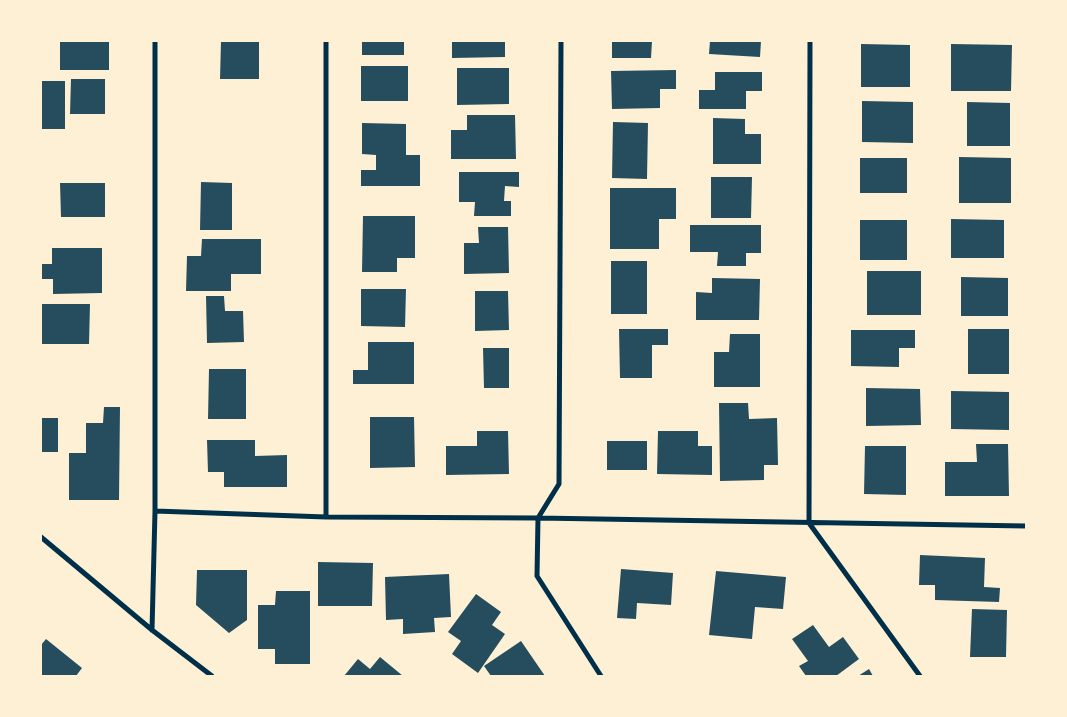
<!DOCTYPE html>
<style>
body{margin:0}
#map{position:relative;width:1067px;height:717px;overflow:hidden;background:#fdf0d5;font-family:Karla,sans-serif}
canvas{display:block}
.frame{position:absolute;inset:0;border:42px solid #fdf0d5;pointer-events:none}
</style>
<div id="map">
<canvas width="1067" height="717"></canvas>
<div class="frame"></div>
</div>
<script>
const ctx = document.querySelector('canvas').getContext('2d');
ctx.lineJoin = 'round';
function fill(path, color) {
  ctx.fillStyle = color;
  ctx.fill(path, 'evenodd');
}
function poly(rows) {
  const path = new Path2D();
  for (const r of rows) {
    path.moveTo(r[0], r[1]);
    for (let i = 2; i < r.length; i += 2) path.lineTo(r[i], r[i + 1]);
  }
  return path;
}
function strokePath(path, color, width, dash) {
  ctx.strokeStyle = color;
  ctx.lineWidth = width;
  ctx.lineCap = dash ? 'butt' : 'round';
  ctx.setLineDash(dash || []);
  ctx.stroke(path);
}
const building = poly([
 [60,41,109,41,109,70,60,70],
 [221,41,259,41,259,79,220,79],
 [362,41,404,41,404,55,362,55],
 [452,41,505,41,505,57,452,58],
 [612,41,652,41,651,58,612,58],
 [710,41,761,41,760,57,709,54],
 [861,44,910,45,910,87,861,87],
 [951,44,1012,45,1011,91,951,91],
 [361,66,408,66,408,101,361,101],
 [457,68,509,68,509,104,457,105],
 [676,70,676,89,660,89,660,108,612,109,611,71],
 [715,72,762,72,762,91,746,91,746,109,699,109,699,90,715,90],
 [71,79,105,79,105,114,70,114],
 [41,81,65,81,65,129,41,129],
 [862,101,913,102,913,143,862,142],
 [967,102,1010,103,1010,146,967,146],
 [467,115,515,115,516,159,451,159,451,130,467,130],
 [713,118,745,119,745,134,761,134,761,164,713,164],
 [613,122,648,123,647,179,612,178],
 [362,123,406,124,406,155,420,155,420,186,361,186,361,170,376,170,376,155,362,154],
 [959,157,1011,158,1011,203,959,203],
 [860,158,907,158,907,193,860,193],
 [459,172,519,172,519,187,505,186,504,201,511,201,511,216,474,216,475,202,459,202],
 [711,177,752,177,751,218,711,218],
 [201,182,232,183,232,230,200,230],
 [60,183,105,183,105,217,61,217],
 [610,188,676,188,676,219,659,219,659,249,610,249],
 [363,216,415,216,415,258,397,258,397,272,362,272],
 [951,219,1004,220,1004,258,951,258],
 [860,220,907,220,907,260,860,260],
 [690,225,761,225,761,253,746,253,746,266,717,266,718,252,690,252],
 [478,227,508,227,509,273,464,274,464,243,479,243],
 [202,239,261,239,261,274,231,274,231,291,186,291,187,256,201,256],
 [52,248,102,248,102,293,53,294,53,279,41,279,41,264,52,264],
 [611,261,647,261,647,314,611,314],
 [867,271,921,271,921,315,867,315],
 [961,277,1008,278,1008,316,961,316],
 [712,278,760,279,759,320,696,320,696,292,712,293],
 [361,289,406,289,405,327,361,326],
 [475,291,508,291,509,330,475,331],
 [206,296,224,296,225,311,243,311,244,342,207,343],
 [41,304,90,304,89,344,41,344],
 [619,329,668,329,668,345,652,345,652,378,620,378],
 [968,329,1009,329,1009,374,968,374],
 [851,330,915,330,915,348,899,348,899,367,851,366],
 [730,334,760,334,760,387,714,387,714,352,729,352],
 [368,342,414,342,414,384,353,384,353,370,368,370],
 [483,348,509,348,509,388,484,388],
 [209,369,246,369,246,419,208,419],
 [866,388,920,389,921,425,866,426],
 [951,391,1009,392,1009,430,951,429],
 [719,403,748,403,749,419,777,418,778,465,764,465,764,480,720,481],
 [104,407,120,407,119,500,69,500,69,453,86,453,86,423,103,423],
 [370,417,414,417,415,467,370,468],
 [41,418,58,418,58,452,41,452],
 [477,431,508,431,509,474,446,475,446,446,477,446],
 [658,431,698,431,698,446,712,446,712,475,657,474],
 [207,440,255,440,255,456,287,455,287,487,224,487,224,472,208,472],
 [607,441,647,441,647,470,607,470],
 [976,444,1008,444,1009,496,945,496,945,462,977,462],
 [865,446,906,446,906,495,864,494],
 [920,555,985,558,984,587,1000,588,999,602,935,600,935,585,919,585],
 [318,562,373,563,372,606,318,606],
 [621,569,673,573,671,605,637,603,636,619,617,618],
 [197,570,247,570,247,620,229,633,196,605],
 [716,571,786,577,783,609,755,607,752,639,709,635],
 [449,574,451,617,434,618,435,632,403,634,403,619,386,620,385,577],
 [276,591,310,591,310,664,275,664,275,649,258,649,258,605,275,605],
 [476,594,501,612,492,625,505,634,478,673,452,654,461,641,448,632],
 [972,609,1007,610,1006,657,970,657],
 [813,625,829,647,843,637,859,659,836,676,806,676,799,666,808,661,792,639],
 [46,639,82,668,76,676,41,676,41,645],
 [521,641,545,676,491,676,484,666],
 [380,657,403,676,344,676,358,659,370,669],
 [869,669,873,676,858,676]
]);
const minor = poly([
 [326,41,326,517],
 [561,41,559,484,538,518,537,576,601,676],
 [810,41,809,523,920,676],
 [155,511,326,517,538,518,1026,526],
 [41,537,152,630,212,676],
 [152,630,155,511,155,41]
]);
fill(building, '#264d5e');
strokePath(minor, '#003049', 5);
</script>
